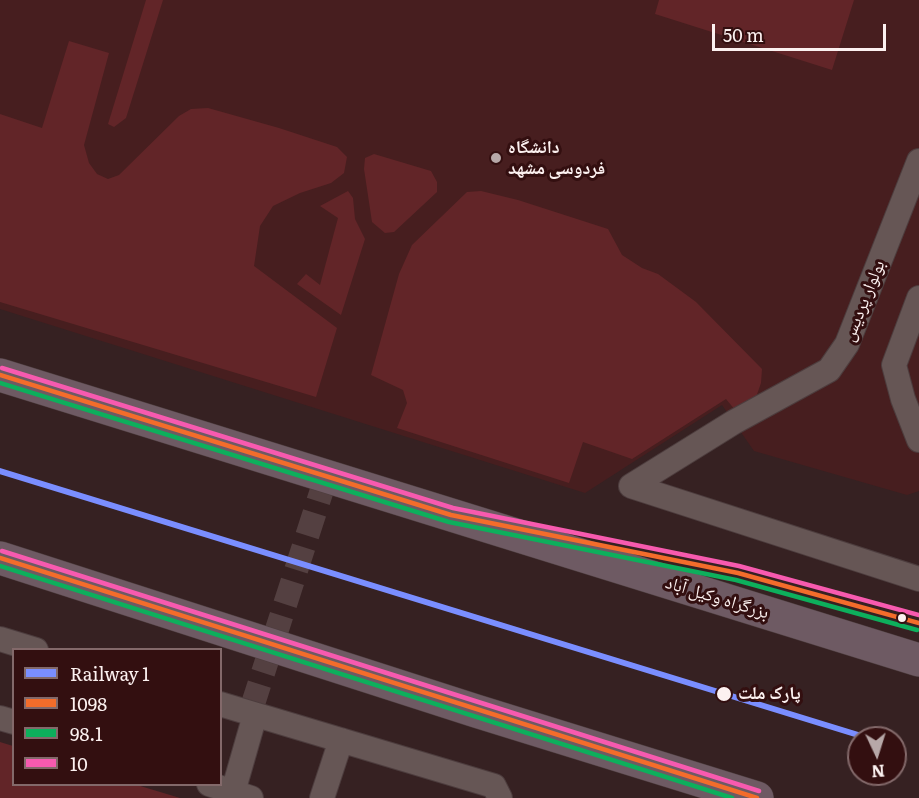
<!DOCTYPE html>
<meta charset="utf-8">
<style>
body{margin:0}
#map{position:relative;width:919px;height:798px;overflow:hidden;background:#362122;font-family:Literata,serif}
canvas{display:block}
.legend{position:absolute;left:12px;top:648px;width:210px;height:138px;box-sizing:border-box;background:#330f10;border:2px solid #83696a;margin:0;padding:8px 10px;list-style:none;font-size:18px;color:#fcf1f0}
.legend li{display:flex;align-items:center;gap:12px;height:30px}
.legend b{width:30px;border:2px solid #83696a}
.north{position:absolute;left:847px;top:726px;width:60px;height:60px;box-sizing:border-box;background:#330f10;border:2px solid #83696a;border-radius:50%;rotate:176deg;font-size:16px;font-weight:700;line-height:24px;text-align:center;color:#fcf1f0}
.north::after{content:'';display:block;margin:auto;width:21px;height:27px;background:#b7a8a8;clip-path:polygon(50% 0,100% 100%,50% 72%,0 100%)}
.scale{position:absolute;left:712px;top:24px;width:174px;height:27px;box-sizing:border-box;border:3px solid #fcf1f0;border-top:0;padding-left:8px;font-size:18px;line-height:21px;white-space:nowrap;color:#fcf1f0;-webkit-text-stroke:4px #330f10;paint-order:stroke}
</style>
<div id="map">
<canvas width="919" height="798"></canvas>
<ul class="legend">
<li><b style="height:8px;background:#7a8eff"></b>Railway 1</li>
<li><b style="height:8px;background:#f36c2b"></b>1098</li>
<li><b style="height:8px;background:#0daf5c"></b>98.1</li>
<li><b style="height:8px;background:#f75aaf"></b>10</li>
</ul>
<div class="north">N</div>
<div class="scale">50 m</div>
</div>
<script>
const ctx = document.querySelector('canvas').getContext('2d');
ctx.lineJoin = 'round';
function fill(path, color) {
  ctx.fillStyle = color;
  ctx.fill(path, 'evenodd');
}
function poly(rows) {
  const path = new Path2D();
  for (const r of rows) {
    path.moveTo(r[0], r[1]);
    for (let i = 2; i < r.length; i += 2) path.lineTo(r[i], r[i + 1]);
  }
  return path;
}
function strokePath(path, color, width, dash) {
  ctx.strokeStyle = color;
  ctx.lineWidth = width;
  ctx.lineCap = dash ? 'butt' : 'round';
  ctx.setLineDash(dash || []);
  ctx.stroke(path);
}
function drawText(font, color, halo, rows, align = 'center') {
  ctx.font = font + ' Literata,"Noto Naskh Arabic",serif';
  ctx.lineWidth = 6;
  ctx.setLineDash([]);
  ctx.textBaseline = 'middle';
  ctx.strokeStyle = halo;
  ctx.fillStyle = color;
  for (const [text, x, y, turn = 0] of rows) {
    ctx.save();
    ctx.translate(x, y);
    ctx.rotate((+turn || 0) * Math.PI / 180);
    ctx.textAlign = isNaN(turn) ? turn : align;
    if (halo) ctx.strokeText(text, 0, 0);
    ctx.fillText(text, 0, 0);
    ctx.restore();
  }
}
const built = poly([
 [0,0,919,0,919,491,907,495,754,451,722,405,585,493,0,309]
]);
const green = poly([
 [146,0,163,0,126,118,114,127,108,124],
 [659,0,854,0,832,70,655,14],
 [69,41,109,53,84,145,89,163,97,174,108,179,119,175,179,116,191,109,208,108,279,128,337,147,347,157,344,173,331,183,300,193,273,206,260,226,254,266,337,328,316,397,0,302,0,114,42,128],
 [374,154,431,171,437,182,437,192,394,232,385,233,372,222,364,169,365,158],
 [348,191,353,198,355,219,365,239,341,315,297,284,306,274,320,285,338,218,320,206],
 [481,191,518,200,608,229,622,255,642,268,658,274,696,302,762,369,761,383,755,400,736,411,726,399,632,459,583,442,569,483,397,428,407,403,403,390,371,375,399,274,412,245,467,192],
 [0,742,13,746,14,784,137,785,180,798,0,798]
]);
const streetTunnel = poly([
 [252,707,330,465]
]);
const street = poly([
 [919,161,847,344,829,370,734,422,631,486,919,579],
 [919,298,894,365,903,399,919,440],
 [0,639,36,650],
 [220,704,494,786,500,798],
 [0,718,14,722],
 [209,784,251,798],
 [233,792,255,715],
 [322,798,341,740]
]);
const highway = poly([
 [0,375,919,660],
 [0,558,476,711,757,798]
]);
const bus1 = poly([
 [0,375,451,515,738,573,919,623],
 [0,558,757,798]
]);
const bus2 = poly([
 [0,383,449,522,736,580,917,630],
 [0,566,732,798]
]);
const bus3 = poly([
 [2,368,453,508,739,566,919,615],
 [2,551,759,791]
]);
const rail1 = poly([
 [0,471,868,738]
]);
const markers = [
 [496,158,6,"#b7a8a8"],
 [902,618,5,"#fcf1f0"],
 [724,694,8,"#fcf1f0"]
];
const poiNames = [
 ["دانشگاه",508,148],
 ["فردوسی مشهد",508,169]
];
const streetNames = [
 ["بولوار پردیس",864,301,-68],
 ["بزرگراه وکیل آباد",717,598,17]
];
const stopNames = [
 ["پارک ملت",738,694]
];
fill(built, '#471e1f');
fill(green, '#622528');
strokePath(streetTunnel, '#544041', 24, [24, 12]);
strokePath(street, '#4d3d3e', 26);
strokePath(highway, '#4d3d3e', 34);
strokePath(street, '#665655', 24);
strokePath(highway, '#6e5a63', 33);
strokePath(bus1, '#f36c2b', 4.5);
strokePath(bus2, '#0daf5c', 4.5);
strokePath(bus3, '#f75aaf', 4.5);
strokePath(rail1, '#7a8eff', 6);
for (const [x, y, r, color] of markers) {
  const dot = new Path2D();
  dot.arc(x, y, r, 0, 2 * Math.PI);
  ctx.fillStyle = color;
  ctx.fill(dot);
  strokePath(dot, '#330f10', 2);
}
drawText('bold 18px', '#fcf1f0', '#330f10', poiNames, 'left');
drawText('18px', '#fcf1f0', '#330f10', streetNames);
drawText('bold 18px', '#fcf1f0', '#330f10', stopNames, 'left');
</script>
